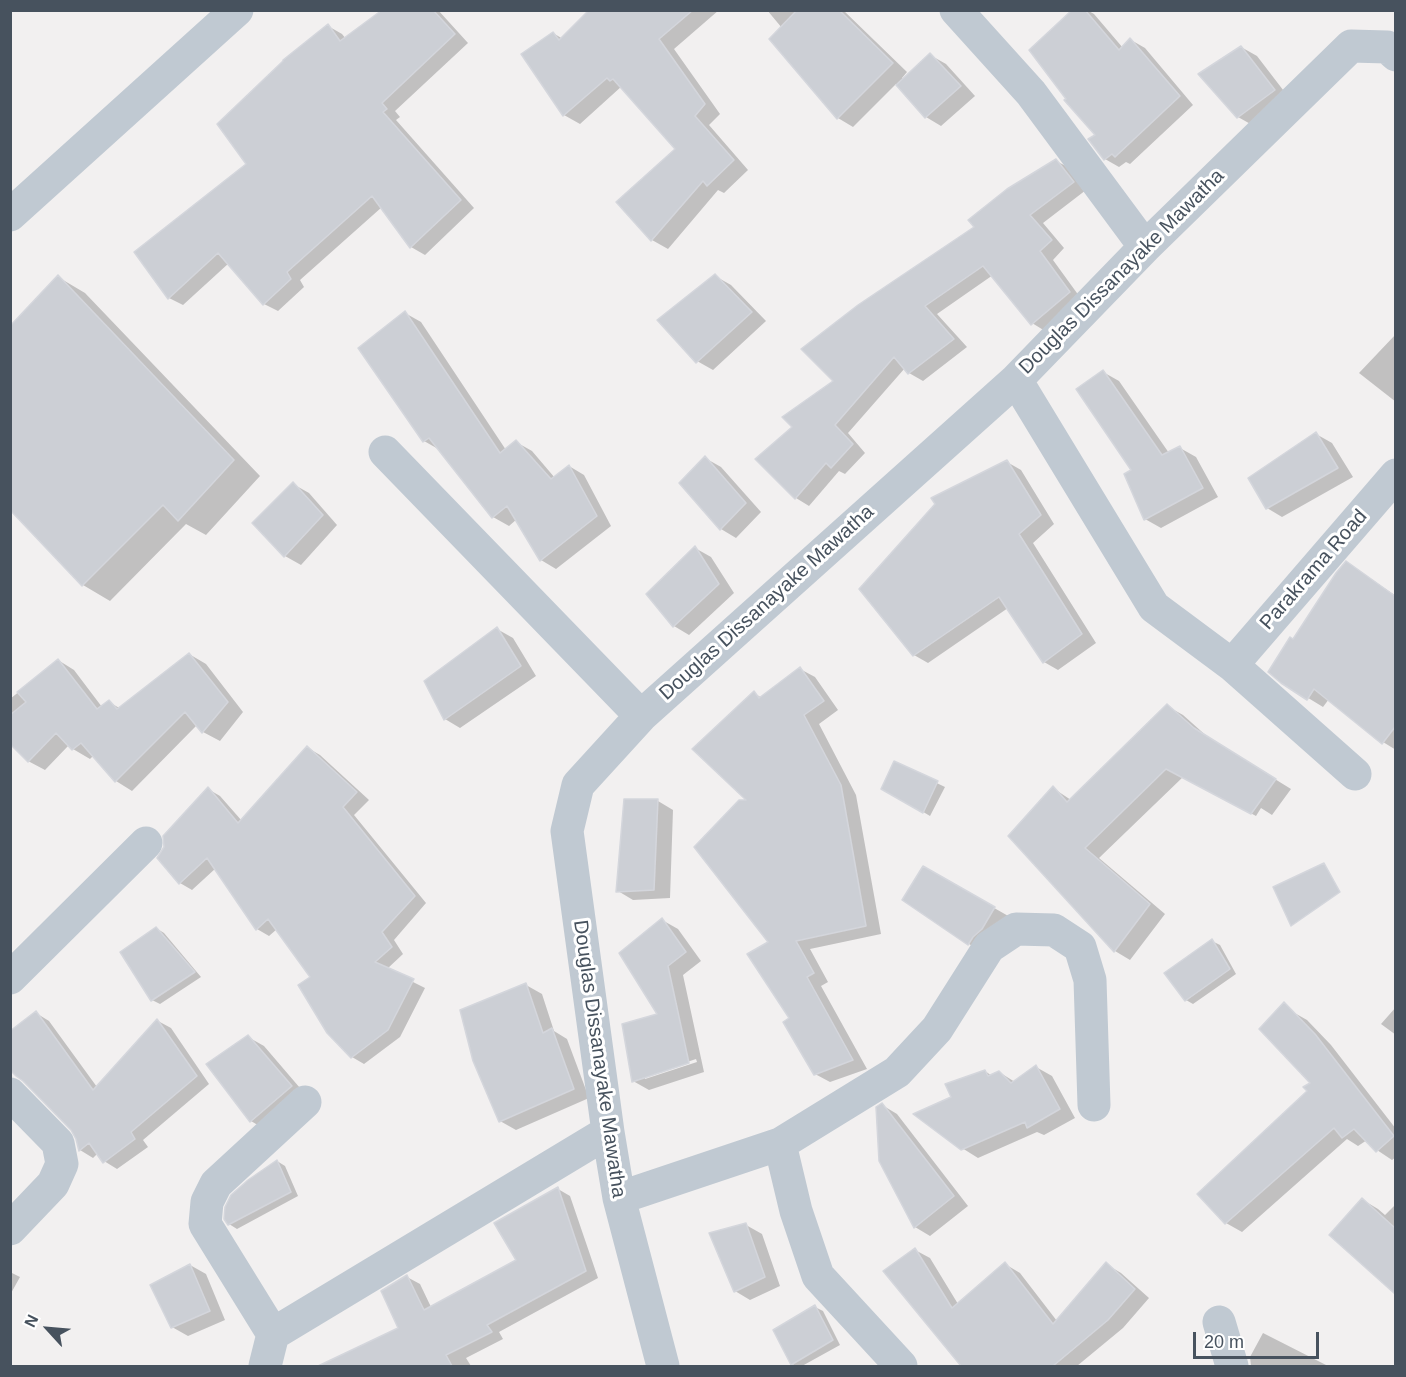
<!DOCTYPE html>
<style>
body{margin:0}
#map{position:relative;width:1406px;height:1377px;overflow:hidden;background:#f2f0f0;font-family:Arial,sans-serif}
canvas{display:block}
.frame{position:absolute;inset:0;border:12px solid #47525e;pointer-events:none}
.north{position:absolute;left:18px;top:1299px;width:60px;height:60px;-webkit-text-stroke:4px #fff;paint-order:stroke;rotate:296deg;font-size:16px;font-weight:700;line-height:24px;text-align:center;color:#47525e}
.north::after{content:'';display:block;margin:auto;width:21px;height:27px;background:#47525e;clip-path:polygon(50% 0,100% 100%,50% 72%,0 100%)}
.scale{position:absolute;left:1193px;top:1332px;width:126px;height:27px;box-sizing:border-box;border:3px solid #47525e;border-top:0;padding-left:8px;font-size:18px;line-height:21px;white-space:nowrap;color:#47525e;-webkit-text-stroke:4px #fff;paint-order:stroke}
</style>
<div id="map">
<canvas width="1406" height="1377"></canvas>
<div class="frame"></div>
<div class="north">N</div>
<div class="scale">20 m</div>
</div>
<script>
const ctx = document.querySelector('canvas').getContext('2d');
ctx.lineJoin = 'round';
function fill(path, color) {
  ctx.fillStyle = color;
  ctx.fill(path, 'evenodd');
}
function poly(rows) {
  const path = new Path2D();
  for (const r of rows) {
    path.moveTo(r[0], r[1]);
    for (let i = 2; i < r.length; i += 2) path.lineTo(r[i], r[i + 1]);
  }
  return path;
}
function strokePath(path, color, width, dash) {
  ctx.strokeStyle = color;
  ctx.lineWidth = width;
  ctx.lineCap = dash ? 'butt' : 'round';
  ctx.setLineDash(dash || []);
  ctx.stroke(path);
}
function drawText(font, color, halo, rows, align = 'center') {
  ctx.font = font + ' Arial,sans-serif';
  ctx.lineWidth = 6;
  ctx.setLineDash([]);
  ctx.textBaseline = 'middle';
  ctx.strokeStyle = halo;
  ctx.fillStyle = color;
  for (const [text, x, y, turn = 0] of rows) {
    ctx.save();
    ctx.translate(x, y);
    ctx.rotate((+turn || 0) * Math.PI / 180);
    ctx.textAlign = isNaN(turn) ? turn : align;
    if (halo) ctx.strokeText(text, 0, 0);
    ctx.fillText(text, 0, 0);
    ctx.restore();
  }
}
const shadow = poly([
 [385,10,438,10,468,43,395,111,400,117,396,120,474,208,425,255,411,247,382,207,300,280,304,287,278,311,264,304,229,263,183,305,169,298,328,26,342,34,346,39],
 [616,10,719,10,674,49,720,114,709,125,748,170,724,193,718,190,668,249,652,240,618,202,678,150,622,86,580,124,564,115,523,55,553,33,563,39],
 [767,10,843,10,907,72,902,78,904,80,930,55,946,64,975,96,941,126,926,117,896,84,853,127,838,118,771,39,782,28],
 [1075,10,1087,10,1094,14,1123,48,1131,40,1145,48,1193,105,1130,164,1126,162,1119,167,1105,159,1097,135],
 [1241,47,1257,56,1290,99,1254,126,1238,117,1200,74],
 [1056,161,1070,168,1086,190,1043,223,1064,248,1053,260,1082,300,1045,331,1032,323,993,275,937,314,967,347,923,381,909,373,905,368,848,433,865,453,845,474,839,471,809,506,796,498,757,459,794,427,976,227],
 [715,276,731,285,766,321,713,370,697,361],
 [58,277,85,293,260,476,206,535,186,524,110,601,83,585,10,508],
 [405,313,421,322,506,450,516,442,532,451,555,478,569,466,584,475,611,526,556,569,541,560,517,519,509,526,493,517,440,450,424,441],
 [1396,334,1396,402,1359,373],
 [1103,372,1119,381,1169,453,1180,448,1196,457,1218,497,1161,528,1145,519],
 [1316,434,1332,443,1353,477,1282,517,1267,508],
 [705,458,721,467,761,512,736,538,721,529,681,483],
 [1007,462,1021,470,1054,524,1033,543,1096,643,1058,670,1044,662,1008,608,928,663,914,655],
 [293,484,309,493,337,525,301,565,285,556,254,523],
 [695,548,711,557,734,593,689,635,674,626],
 [1346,563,1361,572,1396,596,1396,750,1383,742,1329,699,1323,707,1282,682,1294,641],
 [497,629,513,638,536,676,460,728,445,719],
 [189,654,206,664,243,712,220,741,203,732,197,725,132,791,116,781,94,755,90,759,73,749,69,745,45,770,28,761,10,742,10,699,58,660,74,670,102,707,109,702,121,709],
 [800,669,815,677,838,710,819,724,856,795,881,934,810,949,828,982,821,986,867,1069,830,1082,815,1074,791,1019,770,943,750,802,754,693,762,698],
 [1167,706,1183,715,1210,739,1291,789,1272,815,1261,808,1256,816,1183,777,1099,858,1165,914,1130,960,1115,951,1053,788,1071,800],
 [308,748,320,755,369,800,354,815,426,903,394,940,403,954,387,969,425,988,400,1037,364,1064,352,1057,312,977,277,929,269,936,257,929,216,868,192,890,180,883,159,858,208,789,220,796,242,821],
 [895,763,945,787,930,816,883,788],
 [658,801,673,810,670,898,633,900,618,891],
 [924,868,1010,917,984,953,969,944,904,900],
 [662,920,678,929,701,961,683,975,704,1072,649,1090,633,1081,660,1015],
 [696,1059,697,1062,645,1079,645,1076],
 [156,928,164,933,201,977,160,1004,152,1000,122,952],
 [1212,941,1220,945,1236,974,1193,1004,1186,1000],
 [526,985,542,994,554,1031,567,1039,589,1098,516,1130,500,1121],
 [1396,1007,1396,1035,1381,1024],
 [1291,1011,1307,1020,1331,1045,1396,1129,1396,1157,1392,1160,1377,1150,1367,1140,1358,1146,1347,1139,1242,1232,1226,1223,1309,1092,1313,1083],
 [36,1013,49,1021,97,1087,158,1021,171,1028,209,1084,143,1140,148,1147,117,1169,104,1161,98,1153,93,1158,80,1150,78,1139],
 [248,1037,264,1046,306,1095,266,1130,251,1121],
 [1036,1067,1052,1076,1075,1118,1044,1135,1037,1132,978,1158,962,1148,953,1098,985,1071,992,1076,999,1072,1015,1082],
 [882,1105,897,1114,968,1206,930,1236,915,1227],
 [277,1161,285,1166,298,1196,237,1229,229,1224],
 [558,1189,570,1196,598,1278,499,1332,503,1339,466,1358,471,1366,322,1366,400,1328,407,1277,420,1284,431,1307,518,1260],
 [1363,1200,1378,1209,1385,1215,1396,1204,1396,1287,1382,1279],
 [746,1225,762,1234,780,1286,750,1300,735,1291],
 [915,1250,930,1258,958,1304,1005,1264,1020,1273,1057,1321,1106,1264,1121,1273,1149,1298,1123,1328,1077,1366,963,1366,886,1272],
 [190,1265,206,1274,225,1320,188,1336,172,1327],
 [10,1272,20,1277,10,1295],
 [815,1307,823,1311,840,1345,802,1366,796,1366,792,1364],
 [1263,1333,1328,1366,1251,1366,1250,1357]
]);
const building = poly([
 [382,10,433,10,455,34,382,103,387,109,383,112,461,200,410,248,372,196,287,272,291,279,263,305,218,253,168,299,134,252,246,164,217,124,283,61,283,60,328,24,340,41,382,10],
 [589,10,693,10,659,39,705,104,695,116,734,160,707,186,703,181,651,241,616,202,675,149,613,79,610,81,607,78,563,116,521,54,553,32,559,40,589,10],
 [797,10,839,10,893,63,837,119,769,39,797,10],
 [1072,10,1085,10,1119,50,1130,38,1180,96,1115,157,1112,154,1104,160,1088,139,1095,135,1064,100,1066,99,1029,50,1072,10],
 [1241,46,1275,90,1237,118,1198,74,1241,46],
 [930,53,961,86,925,118,896,85,930,53],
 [1056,159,1074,182,1030,215,1052,240,1040,251,1070,292,1031,325,983,266,925,306,954,339,908,374,894,357,835,425,853,444,831,468,826,463,795,499,755,459,792,427,782,417,833,381,801,349,858,305,974,227,968,220,1007,189,1056,159],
 [715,274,752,312,696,363,657,320,715,274],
 [58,275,234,460,178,521,163,505,82,586,10,510,10,326,58,275],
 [405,311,500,453,516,440,551,479,569,465,597,516,540,561,507,506,492,518,429,438,423,442,358,348,405,311],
 [1103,370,1162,455,1180,446,1203,488,1144,520,1124,474,1131,470,1076,389,1103,370],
 [1316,432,1338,468,1266,509,1248,478,1316,432],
 [705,456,746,503,720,530,679,483,705,456],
 [1007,460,1041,515,1019,534,1082,634,1043,663,999,597,913,656,859,589,935,504,931,498,1007,460],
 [293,482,323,515,284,557,252,523,293,482],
 [695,546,719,584,673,627,646,594,695,546],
 [1346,561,1395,596,1395,727,1382,744,1314,689,1307,700,1281,683,1268,672,1290,637,1293,639,1336,573,1346,561],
 [497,627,521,666,444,720,424,681,497,627],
 [189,653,228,702,202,733,185,712,115,782,81,743,72,750,56,733,28,762,10,744,10,715,26,702,17,692,58,659,97,709,109,700,117,709,189,653],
 [800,667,824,701,804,715,841,785,866,926,796,941,814,973,807,977,853,1060,814,1075,783,1022,789,1018,747,954,768,942,694,847,739,800,746,800,692,749,754,691,759,698,800,667],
 [1167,704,1194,728,1276,779,1251,814,1166,769,1085,848,1150,904,1114,952,1008,836,1053,786,1067,802,1167,704],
 [307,746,357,792,343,807,415,896,382,932,392,947,375,962,414,979,388,1030,351,1058,327,1033,298,985,310,977,268,919,256,930,207,858,179,884,157,858,164,847,163,836,208,787,238,823,307,746],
 [894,761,938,781,923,813,881,789,894,761],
 [624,799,658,799,654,890,616,892,624,799],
 [1324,863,1340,892,1291,926,1273,887,1324,863],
 [923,866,995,907,982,929,973,937,968,945,902,900,923,866],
 [662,918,686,952,668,966,689,1063,632,1082,622,1024,657,1014,619,953,662,918],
 [156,927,195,972,151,1001,120,952,156,927],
 [1212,939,1230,969,1185,1001,1164,973,1212,939],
 [526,983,543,1033,552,1028,574,1089,499,1122,473,1061,460,1010,526,983],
 [1284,1002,1315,1034,1394,1136,1376,1152,1354,1129,1342,1138,1334,1128,1225,1224,1197,1194,1307,1091,1303,1087,1310,1083,1259,1029,1284,1002],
 [36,1011,93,1090,157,1019,197,1076,131,1132,135,1139,103,1163,89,1143,79,1151,76,1139,71,1130,23,1081,16,1076,10,1070,10,1031,36,1011],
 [248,1035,292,1086,250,1122,206,1064,248,1035],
 [1036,1065,1060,1109,1027,1128,1025,1122,961,1150,913,1114,951,1097,945,1084,985,1070,988,1076,999,1071,1011,1083,1036,1065],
 [882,1103,954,1196,914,1228,879,1161,876,1107,882,1103],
 [277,1160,291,1192,228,1225,224,1219,225,1207,231,1195,248,1180,277,1160],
 [558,1187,586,1271,487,1325,492,1332,446,1355,452,1366,318,1366,398,1328,381,1291,407,1275,424,1310,516,1260,494,1223,558,1187],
 [1362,1198,1395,1228,1395,1294,1329,1235,1362,1198],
 [746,1223,765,1277,734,1292,709,1233,746,1223],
 [915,1248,952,1308,1005,1262,1053,1324,1106,1262,1135,1289,1108,1320,1053,1366,961,1366,883,1271,915,1248],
 [190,1264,210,1311,171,1328,150,1285,190,1264],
 [815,1305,833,1340,791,1365,773,1330,815,1305]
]);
const minor = poly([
 [956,10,1031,93,1145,247],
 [10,215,237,10],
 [1016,380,1154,607,1232,665,1355,774],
 [385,452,641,716],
 [1232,665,1396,475],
 [10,978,146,843],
 [10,1094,58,1143,62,1164,53,1184,10,1229],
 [780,1144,796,1211,818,1276,901,1366],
 [619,1198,780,1144,897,1072,937,1029,989,947,1016,929,1054,930,1080,947,1090,980,1094,1105],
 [1219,1322,1232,1366],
 [273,1334,205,1224,207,1202,216,1184,305,1102],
 [265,1366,273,1334,608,1132],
 [663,1366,619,1198,608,1132,567,831,578,785,641,716,1016,380,1145,247,1351,46,1387,47,1396,55]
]);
const streetNames = [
 ["Douglas Dissanayake Mawatha",1122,272,-45],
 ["Parakrama Road",1314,570,-49],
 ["Douglas Dissanayake Mawatha",767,603,-42],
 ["Douglas Dissanayake Mawatha",599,1059,82]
];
fill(shadow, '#0003');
fill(building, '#cccfd5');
strokePath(building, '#d4d6dc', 1.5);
strokePath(minor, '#c0c9d2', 33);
drawText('20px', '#47525e', '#fff', streetNames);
</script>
